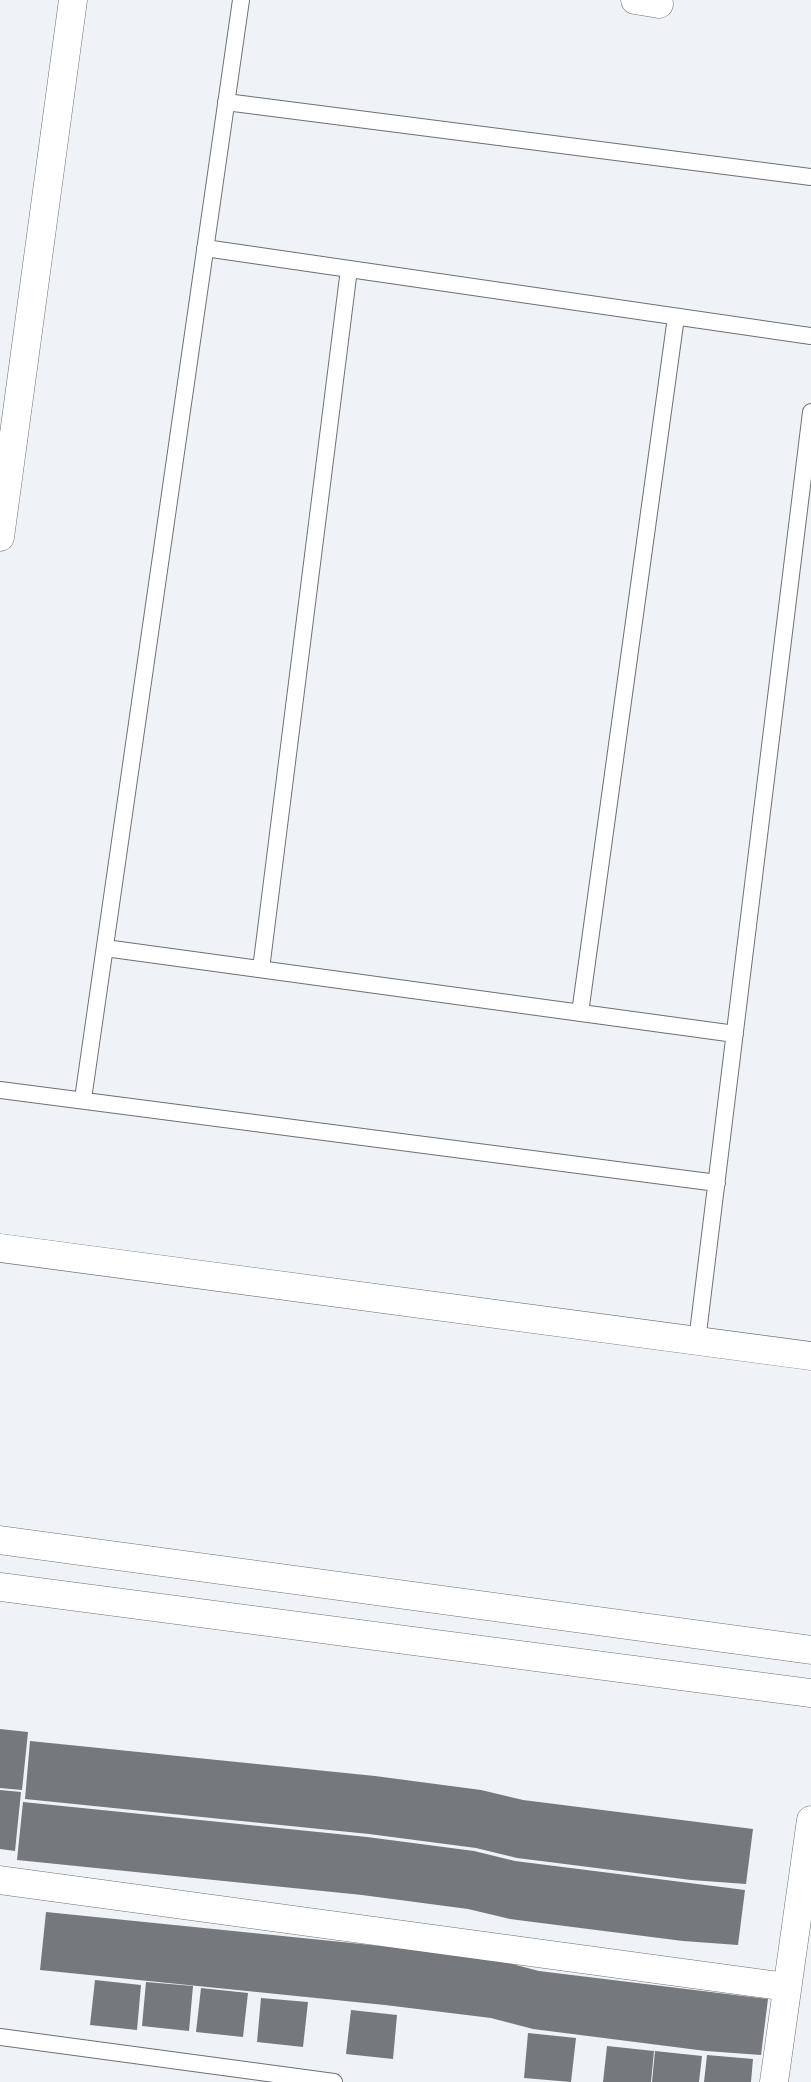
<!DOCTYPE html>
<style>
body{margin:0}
canvas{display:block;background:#eff3f8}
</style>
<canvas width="811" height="2082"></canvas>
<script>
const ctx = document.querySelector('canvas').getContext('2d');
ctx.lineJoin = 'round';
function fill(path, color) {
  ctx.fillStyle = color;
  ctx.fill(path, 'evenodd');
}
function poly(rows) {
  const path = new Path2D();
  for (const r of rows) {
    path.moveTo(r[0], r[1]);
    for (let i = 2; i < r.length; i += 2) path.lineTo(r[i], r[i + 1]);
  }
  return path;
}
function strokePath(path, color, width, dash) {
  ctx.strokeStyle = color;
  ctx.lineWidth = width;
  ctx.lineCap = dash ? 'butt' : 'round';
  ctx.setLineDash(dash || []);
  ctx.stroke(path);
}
const building = poly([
 [0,1729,28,1732,22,1790,0,1788],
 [30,1741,375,1776,481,1790,523,1800,753,1829,746,1884,691,1880,549,1862,517,1858,476,1848,369,1834,25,1799],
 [0,1790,21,1792,15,1851,0,1849],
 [23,1802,367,1837,474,1851,515,1861,745,1890,738,1945,683,1941,541,1923,510,1919,468,1909,362,1895,17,1860],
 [46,1912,391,1947,497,1960,539,1971,768,1999,761,2055,706,2051,533,2029,491,2018,385,2005,40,1970],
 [95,1980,141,1985,137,2030,90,2025],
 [146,1982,193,1986,189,2031,142,2026],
 [201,1988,248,1993,243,2037,196,2032],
 [261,1998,308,2002,303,2047,257,2042],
 [351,2010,397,2015,393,2059,346,2054],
 [528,2033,576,2038,571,2082,524,2078],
 [607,2046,654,2051,651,2082,603,2082],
 [655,2051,702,2056,699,2082,652,2082],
 [707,2055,753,2059,751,2082,704,2082]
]);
const service = poly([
 [226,102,811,177],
 [205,248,811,336],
 [105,948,735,1034],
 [261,969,349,269],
 [580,1013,676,317],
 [0,1090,717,1183],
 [83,1099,241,0],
 [697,1341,811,412],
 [0,2037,334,2082]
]);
const minor = poly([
 [635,0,659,4],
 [0,537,73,0],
 [0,1248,811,1356],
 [0,1540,811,1650],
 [0,1587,811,1693],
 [0,1880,787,1987],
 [774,2082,811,1820]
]);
fill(building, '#75797d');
strokePath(service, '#6d7074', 18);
strokePath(minor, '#6d7074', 29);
strokePath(service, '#fff', 16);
strokePath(minor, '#fff', 28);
</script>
